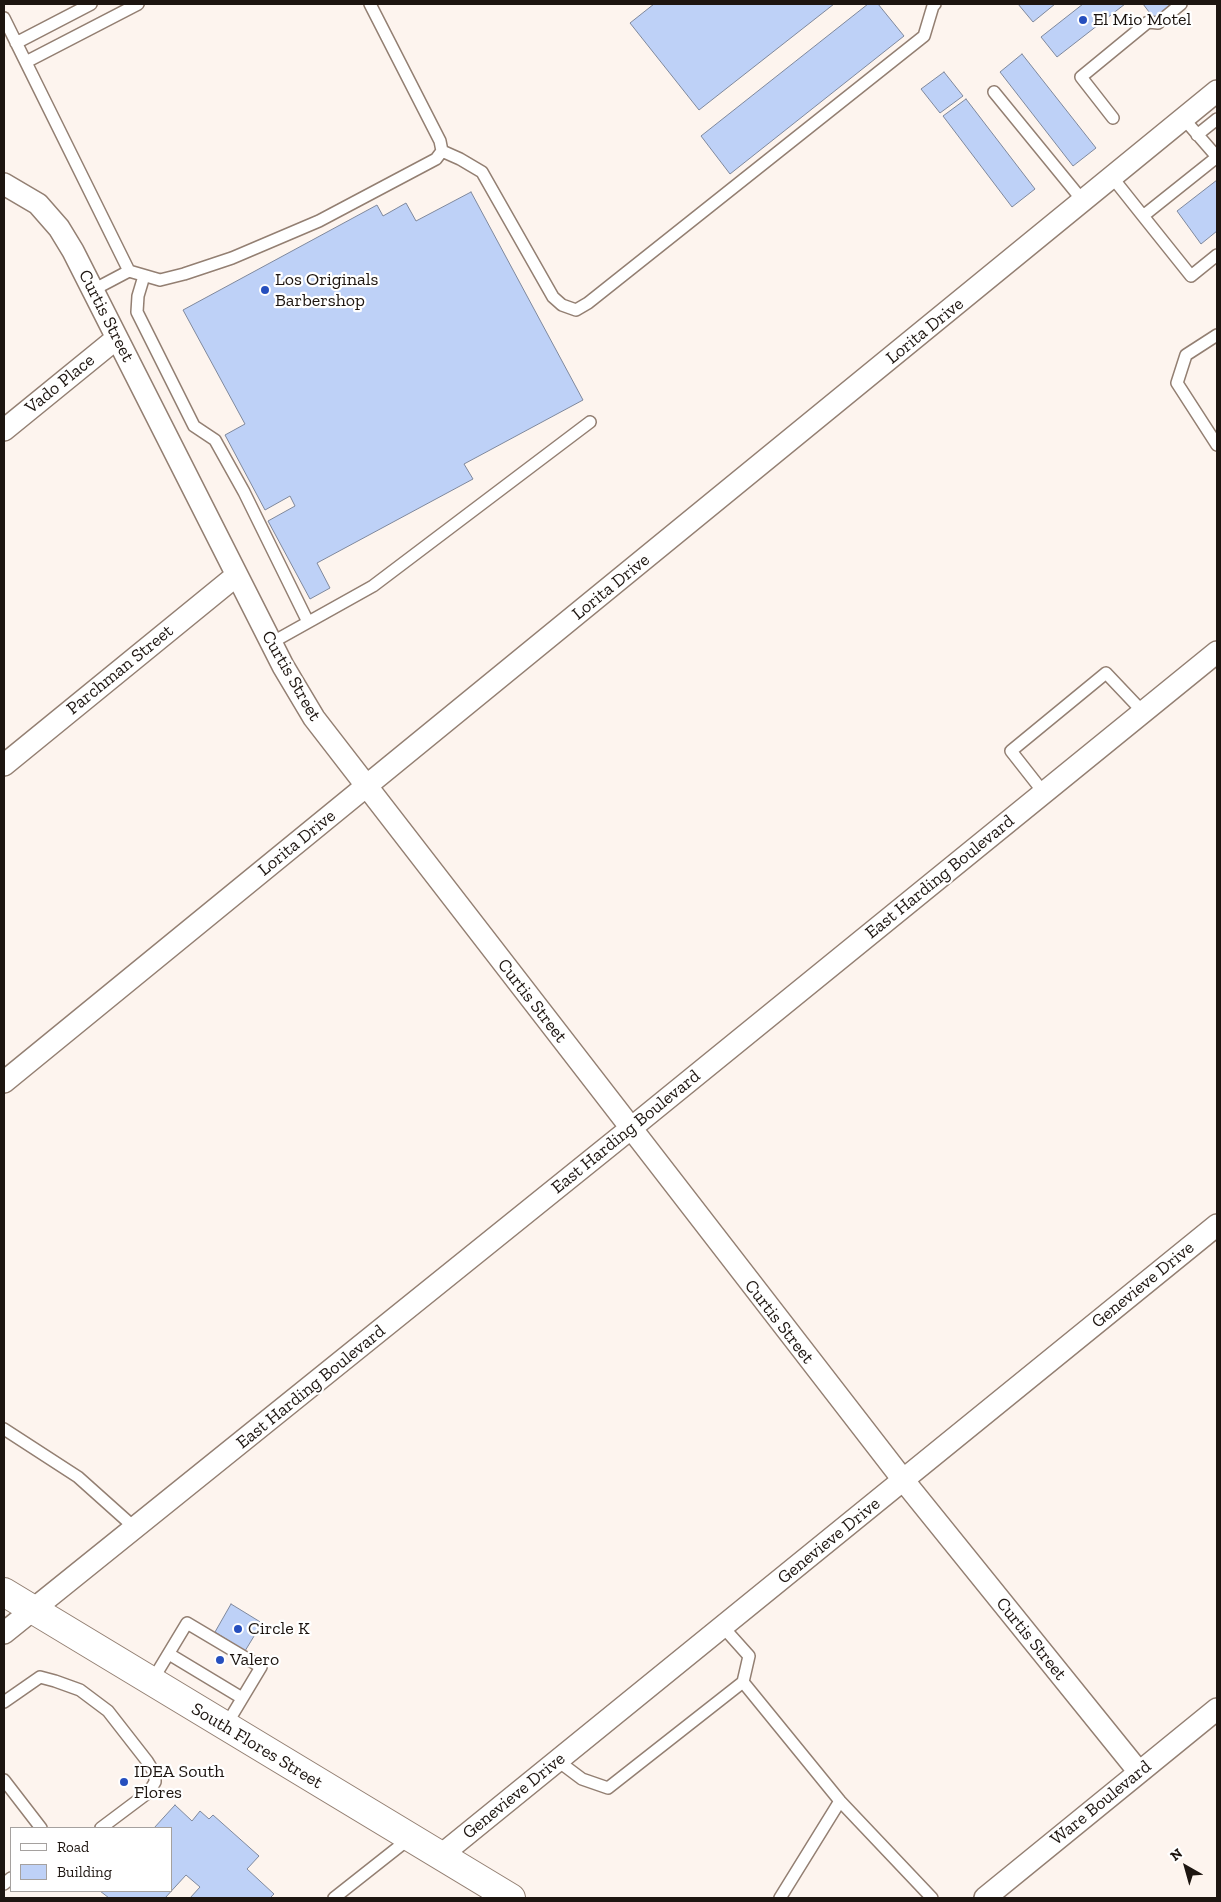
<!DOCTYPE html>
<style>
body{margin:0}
#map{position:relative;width:1221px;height:1902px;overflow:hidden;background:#fdf4ee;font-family:"Zilla Slab",serif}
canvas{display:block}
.frame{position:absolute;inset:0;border:5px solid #1d1510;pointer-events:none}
.legend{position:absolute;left:10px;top:1827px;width:162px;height:65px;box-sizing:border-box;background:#fff;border:1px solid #a5a19f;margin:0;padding:6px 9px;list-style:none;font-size:15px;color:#1d1510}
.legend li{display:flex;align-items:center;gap:10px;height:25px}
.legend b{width:25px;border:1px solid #a5a19f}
.north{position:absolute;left:1161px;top:1842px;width:50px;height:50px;-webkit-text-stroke:4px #fff;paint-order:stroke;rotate:322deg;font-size:14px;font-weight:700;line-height:20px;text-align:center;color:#1d1510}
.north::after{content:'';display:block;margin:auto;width:18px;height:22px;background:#1d1510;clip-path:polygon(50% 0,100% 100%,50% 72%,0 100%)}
</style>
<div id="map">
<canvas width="1221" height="1902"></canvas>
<div class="frame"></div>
<ul class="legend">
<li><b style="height:6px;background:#fff"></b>Road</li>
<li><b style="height:14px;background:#bed1f7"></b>Building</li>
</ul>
<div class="north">N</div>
</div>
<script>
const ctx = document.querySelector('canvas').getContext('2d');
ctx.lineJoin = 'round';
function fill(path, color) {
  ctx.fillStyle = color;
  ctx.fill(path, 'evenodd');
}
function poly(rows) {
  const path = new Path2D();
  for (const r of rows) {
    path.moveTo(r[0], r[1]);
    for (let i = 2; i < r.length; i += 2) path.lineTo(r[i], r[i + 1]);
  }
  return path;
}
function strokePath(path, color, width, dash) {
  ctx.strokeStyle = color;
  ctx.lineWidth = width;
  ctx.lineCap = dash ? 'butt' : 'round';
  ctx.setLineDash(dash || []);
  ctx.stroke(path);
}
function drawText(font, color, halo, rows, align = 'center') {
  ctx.font = font + ' "Zilla Slab",serif';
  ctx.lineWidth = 4.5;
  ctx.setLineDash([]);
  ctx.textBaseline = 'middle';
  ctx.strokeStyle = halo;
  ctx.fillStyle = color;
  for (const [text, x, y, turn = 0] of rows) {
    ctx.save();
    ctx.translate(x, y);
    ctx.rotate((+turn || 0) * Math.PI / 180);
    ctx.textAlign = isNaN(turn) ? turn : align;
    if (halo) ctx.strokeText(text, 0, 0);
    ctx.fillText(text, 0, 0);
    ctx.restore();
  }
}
const building = poly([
 [654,4,834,4,699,110,630,23,654,4],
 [868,4,878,4,904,36,730,174,701,136,868,4],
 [1018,4,1055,4,1033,22,1018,4],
 [1083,4,1125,4,1057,57,1041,37,1083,4],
 [1143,4,1177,4,1156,21,1143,4],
 [1022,54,1096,148,1073,166,1000,72,1022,54],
 [944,72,963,96,940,113,921,89,944,72],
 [966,99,1035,189,1012,207,943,116,966,99],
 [1217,180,1217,231,1201,244,1177,211,1217,180],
 [471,192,583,400,464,464,473,479,317,563,330,588,310,599,268,521,295,506,290,496,265,510,225,435,245,424,183,310,377,205,383,216,406,203,416,221,471,192],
 [231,1604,262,1623,245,1651,215,1632,231,1604],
 [175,1805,192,1821,200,1811,209,1819,213,1815,259,1856,247,1869,274,1894,270,1898,190,1898,200,1887,186,1875,165,1898,109,1898,100,1891,171,1891,171,1828,154,1828,175,1805]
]);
const service = poly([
 [4,18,129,271],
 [16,43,91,4],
 [26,62,138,4],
 [994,92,1083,201],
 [1113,118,1081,77,1148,22,1158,23,1181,4],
 [1197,135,1217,119],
 [442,151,460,159,482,172,553,297,562,305,576,310,588,303,924,36,933,6,935,4],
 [1112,177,1143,216,1217,157,1184,119],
 [1143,216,1191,276,1217,255],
 [144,276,138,296,137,312,194,426,215,440,244,492,308,622],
 [93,290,129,271,160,280,184,274,232,258,319,221,436,159,442,151,440,141,370,4],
 [1217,335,1186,355,1177,383,1217,445],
 [271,643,373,586,590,422],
 [1044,793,1011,751,1106,673,1143,712],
 [4,1429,78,1477,135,1528],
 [723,1627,749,1656,743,1682],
 [169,1654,242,1698],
 [152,1681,187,1623,261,1667,225,1727],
 [4,1702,40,1677,55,1681,80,1690,108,1711,147,1761,155,1774,155,1782,149,1792,101,1828],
 [558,1761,582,1779,608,1788,743,1682,840,1801,932,1898],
 [4,1780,41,1828],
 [4,1884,11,1878],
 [334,1898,410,1838],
 [780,1898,840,1801]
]);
const minor = poly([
 [4,184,38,204,59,228,73,251,283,666,314,718,904,1481,1139,1772],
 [4,430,117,338],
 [4,765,237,575],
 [4,1082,1217,91],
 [4,1633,630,1129,1217,652],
 [440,1856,1217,1225],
 [985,1898,1217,1709]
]);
const secondary = poly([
 [4,1592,511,1898]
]);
const markers = [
 [1083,20,5,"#264fbe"],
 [265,290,5,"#264fbe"],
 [238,1629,5,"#264fbe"],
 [220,1660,5,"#264fbe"],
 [124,1782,5,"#264fbe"]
];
const poiNames = [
 ["El Mio Motel",1093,20],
 ["Los Originals",275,280],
 ["Barbershop",275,301],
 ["Circle K",248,1629],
 ["Valero",230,1660],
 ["IDEA South",134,1772],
 ["Flores",134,1793]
];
const streetNames = [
 ["Curtis Street",106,316,63],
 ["Lorita Drive",925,331,-39],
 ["Vado Place",60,384,-39],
 ["Lorita Drive",611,587,-39],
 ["Parchman Street",120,670,-39],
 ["Curtis Street",291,676,60],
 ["Lorita Drive",297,843,-39],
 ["East Harding Boulevard",940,877,-39],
 ["Curtis Street",532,1001,52],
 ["East Harding Boulevard",626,1132,-39],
 ["Genevieve Drive",1143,1285,-39],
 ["Curtis Street",779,1322,52],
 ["East Harding Boulevard",311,1387,-39],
 ["Genevieve Drive",829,1541,-39],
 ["Curtis Street",1031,1639,51],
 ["South Flores Street",257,1746,31],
 ["Genevieve Drive",514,1796,-39],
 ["Ware Boulevard",1101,1803,-39]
];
fill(building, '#bed1f7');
strokePath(building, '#7f889c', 1);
strokePath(service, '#937f72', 14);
strokePath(minor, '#937f72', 24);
strokePath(secondary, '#937f72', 30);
strokePath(service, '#fff', 11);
strokePath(minor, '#fff', 21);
strokePath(secondary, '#fff', 28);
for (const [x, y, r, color] of markers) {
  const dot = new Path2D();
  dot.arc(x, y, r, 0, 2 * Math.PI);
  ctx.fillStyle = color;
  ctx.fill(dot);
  strokePath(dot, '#fff', 2);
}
drawText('18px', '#1d1510', '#fff', poiNames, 'left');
drawText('18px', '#1d1510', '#fff', streetNames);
</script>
